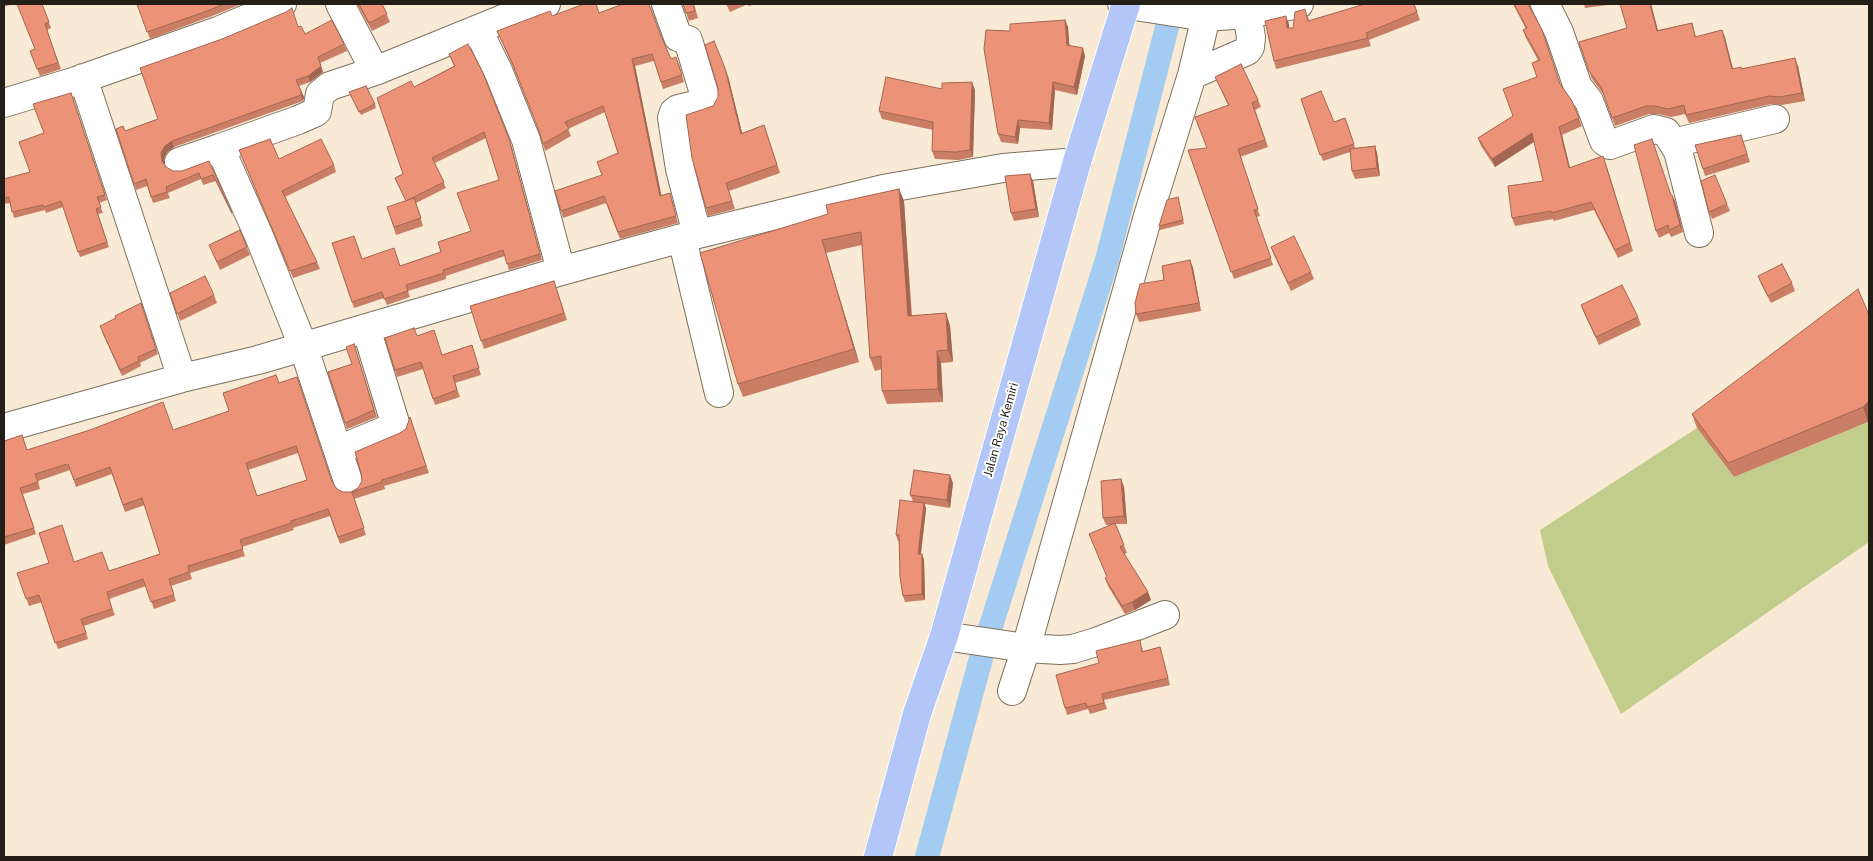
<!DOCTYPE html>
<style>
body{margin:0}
#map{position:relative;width:1873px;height:861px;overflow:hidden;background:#f8ead4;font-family:"Public Sans",sans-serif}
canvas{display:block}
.frame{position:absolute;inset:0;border:5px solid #241f16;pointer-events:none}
</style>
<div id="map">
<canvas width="1873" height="861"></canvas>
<div class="frame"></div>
</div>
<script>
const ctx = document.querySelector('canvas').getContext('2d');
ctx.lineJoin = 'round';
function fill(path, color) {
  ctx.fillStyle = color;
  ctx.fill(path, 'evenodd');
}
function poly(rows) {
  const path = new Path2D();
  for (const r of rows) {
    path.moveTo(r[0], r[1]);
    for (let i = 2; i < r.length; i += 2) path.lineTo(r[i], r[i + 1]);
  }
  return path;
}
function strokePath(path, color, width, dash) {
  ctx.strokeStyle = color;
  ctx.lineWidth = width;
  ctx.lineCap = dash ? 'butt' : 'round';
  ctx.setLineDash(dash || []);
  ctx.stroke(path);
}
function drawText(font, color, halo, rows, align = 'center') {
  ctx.font = font + ' "Public Sans",sans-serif';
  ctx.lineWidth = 4;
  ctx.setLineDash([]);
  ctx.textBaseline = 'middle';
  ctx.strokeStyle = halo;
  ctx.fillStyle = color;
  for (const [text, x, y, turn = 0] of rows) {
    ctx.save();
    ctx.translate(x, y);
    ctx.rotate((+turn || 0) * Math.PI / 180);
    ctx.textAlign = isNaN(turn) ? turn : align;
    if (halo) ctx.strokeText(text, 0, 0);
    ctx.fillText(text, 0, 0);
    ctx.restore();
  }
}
const green = poly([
 [1868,422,1869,542,1621,714,1548,566,1540,530,1697,428,1734,477]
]);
const canal = poly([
 [927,857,983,651,1107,260,1173,4]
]);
const minor = poly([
 [340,4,375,71],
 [666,4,678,37,688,40,706,100,703,103,678,109,674,112,672,118,680,169,697,234],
 [1122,4,1206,17,1247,14,1299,4],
 [1545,4,1559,32,1578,87,1589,101,1604,141,1610,145,1654,129,1666,132,1673,143,1678,151,1699,233],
 [478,30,499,73,526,140,561,271],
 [1192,75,1247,51,1250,47,1251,37,1247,14],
 [83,78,182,378],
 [4,103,76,81,218,31,282,4],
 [1673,143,1775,119],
 [179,162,220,148],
 [682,238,719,393],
 [4,428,182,378,258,360,561,271,682,238,883,189,1003,168,1077,162],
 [338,450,396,426,366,328],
 [349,484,303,346,259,236,220,148,298,120,314,113,317,111,320,94,330,86,375,71,525,10,546,4],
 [944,636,1026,648,1060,650,1073,649,1096,642,1165,615],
 [1012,691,1026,648,1148,216,1192,75,1209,4]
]);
const major = poly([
 [878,857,917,714,944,636,1077,162,1126,4]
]);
const wall = poly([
 [4,4,12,4,4,7],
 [42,4,51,28,47,30,61,69,40,76,30,51,34,49],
 [137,4,242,4,212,16,150,39],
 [357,4,382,4,390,22,372,31],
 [683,4,694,4,698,18,689,21],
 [726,4,758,4,748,6,748,4,730,12],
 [1414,4,1420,20,1369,40,1371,46,1276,69,1274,61,1289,24,1289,28,1293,28,1308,16,1309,21],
 [1513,4,1529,4,1561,85,1572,101,1582,126,1562,135,1570,168,1606,164,1633,251,1618,258,1594,210,1554,221,1553,219,1515,226,1512,218,1543,181,1534,142,1495,167,1481,146,1478,138,1513,116,1537,77,1532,63,1538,60,1526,38,1523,30,1526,29],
 [1584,4,1615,4,1585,8],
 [1620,4,1651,4,1658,30,1692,23,1696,37,1722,30,1733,69,1798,66,1805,101,1782,105,1771,104,1689,123,1685,114,1671,117,1658,114,1649,114,1615,126,1604,95,1592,79,1579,42,1627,28],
 [651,9,661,36,671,59,679,64,684,82,663,89,654,61,635,66,661,196,672,200,678,223,620,239,606,203,563,218,561,211,602,175,618,153,605,112,568,129,571,136,545,151,539,130,513,67,497,31,552,16],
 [1065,20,1068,27,1069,46,1085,56,1077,95,1055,90,1052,130,1020,128,1018,144,1001,142,998,134,1010,31],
 [298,27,305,34,344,44,347,51,320,63,323,72,310,82,299,86,304,97,303,101,174,147,167,152,164,159,164,164,166,167,173,171,182,171,209,161,234,219,216,181,203,185,201,179,168,193,170,198,153,203,147,186,136,190,116,129,125,131,158,119],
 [449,54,511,145,542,260,509,270,505,256,446,276,446,279,408,291,410,297,387,305,384,298,354,308,332,243,362,259,400,266,441,252,471,231,499,180,486,138,435,163,446,188,416,203,423,226,396,235,387,207,406,201,395,178,403,174,414,87,454,66],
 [728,76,742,133,764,125,780,173,729,191,735,209,708,216,706,208],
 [1215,77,1258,100,1261,107,1255,110,1268,147,1240,157,1260,216,1256,217,1273,265,1234,279,1188,150,1207,148,1228,105],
 [942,89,975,90,973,157,959,160,935,159,932,151,933,130,882,119,879,111],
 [349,92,375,104,376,108,361,115],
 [71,93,107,200,99,203,103,213,98,214,109,247,80,257,63,207,46,213,45,210,14,218,10,203,4,204,4,179,30,172],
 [1301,99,1334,122,1345,118,1355,148,1375,146,1377,153,1380,176,1355,179,1352,171,1350,152,1323,161],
 [1741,135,1750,162,1705,176,1703,169],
 [239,150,279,159,334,165,336,172,285,197,317,262,320,269,293,278],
 [1033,181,1039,217,1014,221,1011,213],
 [899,189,904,201,912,316,946,313,950,326,953,362,941,363,943,402,887,404,882,391,882,369,875,371,870,358,862,245,826,253,859,362,743,397,738,384,828,214],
 [1671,195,1675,201,1683,232,1671,237,1669,233,1659,238,1656,231],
 [1178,197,1184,224,1160,230,1159,226],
 [1727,204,1730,211,1712,219,1709,212],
 [240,230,250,255,220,270,209,245],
 [1271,247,1311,272,1314,279,1291,291,1274,255],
 [1190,260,1193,268,1201,311,1139,322,1136,314,1164,280],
 [1758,276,1792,283,1795,291,1771,303,1761,284],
 [554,281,567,320,484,349,470,306],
 [170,293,214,295,217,303,180,321],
 [141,303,158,354,140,363,141,366,122,376,102,332,116,318],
 [1581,305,1638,317,1641,325,1599,345,1584,313],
 [1869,315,1868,422,1734,477,1697,428,1692,414],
 [417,336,442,355,472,345,481,375,455,383,460,397,435,405,423,369,397,377,395,370],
 [354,344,377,417,347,429,328,372,352,364],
 [279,383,332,483,337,489,343,492,351,492,358,488,400,433,406,429,410,417,429,473,384,486,385,489,354,499,366,535,340,544,330,516,293,528,294,530,242,547,245,556,190,573,192,579,171,586,176,601,154,609,146,586,109,599,115,615,84,626,88,639,58,649,42,602,29,606,17,573,74,562,109,571,160,554,145,505,125,512,112,474,76,487,70,470,38,481,40,489,23,494,36,534,4,545,4,441,27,450,173,430,229,411],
 [298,453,307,480,257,496,248,470],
 [1121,479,1124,487,1127,524,1115,524,1127,553,1124,554,1148,592,1151,600,1135,610,1125,614,1108,586,1105,578,1107,577,1110,525,1106,525,1103,518],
 [953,483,950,508,925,504,926,509,921,554,922,554,924,560,925,600,905,602,903,596,899,541,898,541,896,535,913,501,910,495],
 [1142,647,1143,651,1160,647,1170,685,1104,700,1107,709,1090,714,1088,709,1067,715,1065,708,1099,663]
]);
const shadedWall = poly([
 [1650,4,1651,4,1660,39,1657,31],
 [1286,16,1289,24,1290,36,1287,28],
 [1065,20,1068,27,1070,53,1067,45],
 [1722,30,1725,37,1735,77,1732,69],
 [1083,48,1085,56,1077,95,1074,87],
 [1795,58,1798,66,1805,101,1802,93],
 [632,59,635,66,663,203,660,196],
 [321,66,323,72,310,82,308,76],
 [725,68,728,76,744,141,741,134],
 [972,82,975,90,973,157,970,150],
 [1053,82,1055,90,1052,130,1049,123],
 [301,91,304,97,303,101,301,95],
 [1018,120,1020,128,1018,144,1015,137],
 [1559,127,1562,135,1572,176,1569,168],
 [1532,133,1535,141,1495,167,1492,159],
 [509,139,511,145,542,260,540,254],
 [172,141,174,147,167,152,164,159,164,167,162,161,161,153,165,146],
 [1375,146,1377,153,1380,176,1377,168],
 [1030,174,1033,181,1039,217,1036,209],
 [899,189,904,201,912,329,908,316],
 [1672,195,1675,201,1683,232,1680,225],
 [822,240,826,253,859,362,854,349],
 [1190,260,1193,268,1201,311,1199,303],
 [946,313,950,326,953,362,948,350],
 [937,351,941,363,943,402,938,389],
 [1869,401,1869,421,1868,422,1863,407],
 [950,475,953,483,950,508,947,500],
 [1121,479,1124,487,1127,524,1124,516],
 [924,503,926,509,920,560,918,554],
 [922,554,924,560,925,600,922,594],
 [1148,592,1151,600,1135,610,1132,602]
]);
const building = poly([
 [17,4,42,4,49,22,45,24,58,63,37,69,30,51,35,49,17,4],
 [137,4,224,4,210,10,147,32,137,4],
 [359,4,382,4,387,14,369,23,359,4],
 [584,4,596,4,599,13,623,4,649,4,661,36,671,59,676,57,682,75,661,82,652,54,632,59,660,196,670,193,676,216,618,232,604,196,561,211,555,191,602,175,597,162,618,153,603,106,565,122,569,129,543,144,538,128,511,60,497,31,550,11,552,16,584,4],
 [683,4,693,4,695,11,686,13,683,4],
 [1365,4,1414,4,1417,12,1366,33,1368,38,1274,61,1265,21,1286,16,1287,28,1293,28,1295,12,1305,9,1308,21,1365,4],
 [1514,4,1528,4,1542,30,1560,84,1572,101,1579,118,1559,127,1569,168,1603,156,1630,243,1615,250,1591,202,1551,213,1551,211,1512,218,1508,186,1543,181,1532,133,1492,159,1478,138,1513,116,1503,89,1537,77,1532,63,1540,60,1523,30,1527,28,1514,4],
 [1620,4,1650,4,1657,31,1692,23,1695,37,1722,30,1732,69,1741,67,1741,69,1795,58,1802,93,1779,97,1769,96,1686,115,1684,105,1668,109,1655,106,1646,106,1612,118,1601,87,1589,71,1579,42,1627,28,1620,4],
 [292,8,298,27,301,26,305,34,332,20,344,44,318,57,321,66,308,76,296,80,301,91,301,95,172,141,165,146,161,153,162,161,166,167,173,171,182,171,209,161,232,213,213,175,201,179,199,173,166,187,167,192,151,197,146,179,134,184,116,129,123,126,125,131,158,119,140,68,222,39,286,12,292,8],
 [1065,20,1067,45,1083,48,1074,87,1053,82,1049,123,1018,120,1015,137,998,134,984,49,986,30,1010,31,1010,24,1065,20],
 [714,41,725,68,741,134,764,125,777,165,726,183,732,201,706,208,692,158,686,115,713,106,718,97,718,88,705,45,714,41],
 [468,44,483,73,509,139,540,254,507,264,503,250,443,270,444,273,406,285,408,291,384,299,382,292,352,302,332,243,354,236,362,259,394,248,400,266,441,252,438,242,471,231,457,193,499,180,484,132,432,158,444,182,406,201,395,178,403,174,377,98,411,81,414,87,455,66,449,54,468,44],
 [1241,64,1258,100,1252,103,1265,140,1238,149,1258,209,1254,210,1271,258,1231,272,1188,150,1207,148,1195,117,1229,105,1215,77,1241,64],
 [886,77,942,89,942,83,972,82,970,150,956,152,932,151,933,122,879,111,886,77],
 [366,86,375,104,359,112,349,92,366,86],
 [1321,91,1334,122,1345,118,1354,144,1320,155,1301,99,1321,91],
 [71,93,105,195,97,197,101,207,96,209,107,242,78,252,61,201,44,207,43,205,12,212,9,197,4,198,4,179,30,172,19,142,44,133,33,104,71,93],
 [1741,135,1747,154,1703,169,1695,145,1741,135],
 [270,139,279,159,321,139,334,165,282,191,317,262,290,271,239,150,270,139],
 [1652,139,1671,195,1672,195,1680,225,1669,230,1668,225,1656,231,1634,145,1652,139],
 [1375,146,1377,168,1352,171,1350,149,1375,146],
 [1030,174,1036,209,1011,213,1005,176,1030,174],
 [1715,175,1727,204,1709,212,1701,181,1715,175],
 [899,189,908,316,946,313,948,350,937,351,938,389,882,391,881,356,870,358,861,232,822,240,854,349,738,384,700,253,828,214,826,205,899,189],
 [1178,197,1183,220,1159,226,1167,200,1178,197],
 [414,198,421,218,394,227,387,207,414,198],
 [240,230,247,247,217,262,209,245,240,230],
 [1294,236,1311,272,1288,283,1271,247,1294,236],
 [1190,260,1199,303,1136,314,1135,303,1140,284,1164,280,1162,266,1190,260],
 [1782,264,1792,283,1768,296,1758,276,1782,264],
 [205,276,214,295,177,314,170,293,205,276],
 [554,281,564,313,481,341,470,306,554,281],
 [1622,285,1638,317,1596,337,1581,305,1622,285],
 [1858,289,1869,315,1869,401,1863,407,1728,463,1692,414,1858,289],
 [141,303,156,349,138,357,139,361,120,370,100,326,116,318,115,316,141,303],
 [414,328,417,336,434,330,442,355,472,345,479,368,453,376,457,390,433,399,421,362,395,370,385,338,414,328],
 [354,344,374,410,345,423,328,372,352,364,346,347,354,344],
 [276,375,279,383,297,377,332,482,337,489,343,492,351,492,358,488,362,481,361,473,355,452,400,433,406,429,410,417,426,466,382,480,382,482,352,492,364,528,338,537,328,509,291,521,291,523,240,540,243,549,188,566,189,572,169,579,174,595,151,602,143,579,107,592,112,609,81,619,86,633,55,643,39,595,26,599,17,573,49,563,39,533,62,525,74,562,102,552,109,571,160,554,142,498,123,505,110,467,74,480,68,464,35,474,38,482,20,488,34,528,4,537,4,441,22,435,27,450,90,430,163,402,173,430,229,411,223,393,276,375],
 [296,446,307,480,257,496,246,463,296,446],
 [914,470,950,475,947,500,910,495,914,470],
 [1121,479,1124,516,1103,518,1101,481,1121,479],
 [900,500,924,503,918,554,922,554,922,594,903,596,900,577,899,535,896,535,900,500],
 [1115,523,1124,545,1120,547,1148,592,1132,602,1122,606,1105,578,1107,577,1089,534,1115,523],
 [1140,640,1142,652,1160,647,1168,678,1102,694,1104,703,1087,707,1086,703,1065,708,1056,675,1099,663,1096,651,1140,640]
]);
const streetNames = [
 ["Jalan Raya Kemiri",1001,430,-74]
];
fill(green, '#c2cd8b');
strokePath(canal, '#a4ccf2', 24);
strokePath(minor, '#7d715d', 30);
strokePath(major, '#fff', 30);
strokePath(minor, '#fff', 28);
strokePath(major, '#b2c7f7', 28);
fill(wall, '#ca7e66');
fill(shadedWall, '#a46653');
fill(building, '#eb9277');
strokePath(building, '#a46653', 1);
drawText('12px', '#241f16', '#fff', streetNames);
</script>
